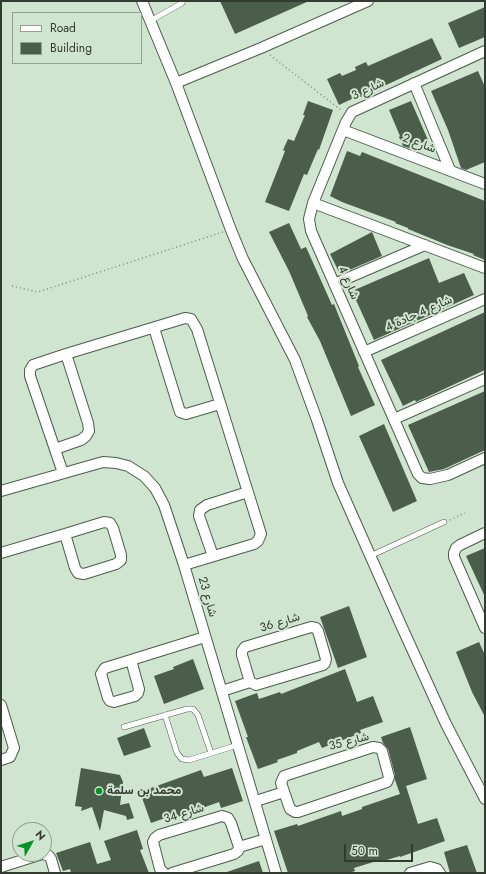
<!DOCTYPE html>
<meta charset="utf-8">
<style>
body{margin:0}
#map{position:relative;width:486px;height:874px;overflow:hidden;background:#d0e5cf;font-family:Jost,sans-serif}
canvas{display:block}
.frame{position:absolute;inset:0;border:2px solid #323a32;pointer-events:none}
.legend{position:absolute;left:12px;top:12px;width:130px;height:52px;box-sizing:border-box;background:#d0e5cf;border:1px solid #91a190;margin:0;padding:5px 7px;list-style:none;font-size:12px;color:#323a32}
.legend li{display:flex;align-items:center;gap:8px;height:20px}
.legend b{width:20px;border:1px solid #91a190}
.north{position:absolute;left:12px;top:822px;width:40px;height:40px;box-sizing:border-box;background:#d0e5cf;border:1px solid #91a190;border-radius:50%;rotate:51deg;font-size:11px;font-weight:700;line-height:16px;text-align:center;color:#323a32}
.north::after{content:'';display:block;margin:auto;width:14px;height:18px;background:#049327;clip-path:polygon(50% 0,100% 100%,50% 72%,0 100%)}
.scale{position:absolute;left:344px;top:844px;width:69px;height:18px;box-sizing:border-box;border:2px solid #323a32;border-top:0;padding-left:5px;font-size:12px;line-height:14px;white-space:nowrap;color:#323a32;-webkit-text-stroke:3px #d0e5cf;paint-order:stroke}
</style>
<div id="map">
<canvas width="486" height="874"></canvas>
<div class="frame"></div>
<ul class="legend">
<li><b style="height:5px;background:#fff"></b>Road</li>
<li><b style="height:11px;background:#4b5d4b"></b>Building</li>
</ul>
<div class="north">N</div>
<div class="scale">50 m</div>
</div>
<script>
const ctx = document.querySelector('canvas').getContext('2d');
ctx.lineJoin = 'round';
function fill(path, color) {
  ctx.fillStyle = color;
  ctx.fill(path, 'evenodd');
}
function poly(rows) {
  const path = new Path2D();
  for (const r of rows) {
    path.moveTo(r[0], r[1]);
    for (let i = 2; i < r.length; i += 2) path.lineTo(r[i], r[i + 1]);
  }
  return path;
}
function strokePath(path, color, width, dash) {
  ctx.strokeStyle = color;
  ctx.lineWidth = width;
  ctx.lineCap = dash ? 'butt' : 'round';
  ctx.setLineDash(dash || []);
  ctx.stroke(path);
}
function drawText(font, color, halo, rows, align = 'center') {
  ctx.font = font + ' Jost,Vazirmatn,sans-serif';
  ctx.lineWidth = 4;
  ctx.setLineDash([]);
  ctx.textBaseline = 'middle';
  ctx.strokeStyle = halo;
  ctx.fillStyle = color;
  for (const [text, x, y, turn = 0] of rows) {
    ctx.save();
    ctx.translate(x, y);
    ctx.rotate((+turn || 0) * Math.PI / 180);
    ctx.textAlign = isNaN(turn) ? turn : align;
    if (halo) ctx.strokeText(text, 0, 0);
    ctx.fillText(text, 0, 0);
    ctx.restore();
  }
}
const building = poly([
 [220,1,309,1,235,34],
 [485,7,485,37,459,48,448,23],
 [432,38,442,59,354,100,354,98,339,105,327,79,340,73,342,76,356,70,355,67,366,62,368,66],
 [478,71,485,87,485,162,466,170,461,168,448,130,431,91],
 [308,101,333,110,319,150,318,149,307,175,304,174,289,211,265,202,285,151,283,150,288,139,294,141,305,115,303,115],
 [411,101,428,140,409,148,403,146,399,137,400,136,389,110],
 [347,151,360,156,362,152,485,201,485,260,473,255,474,254,447,245,408,229,408,228,395,223,396,222,342,202,330,196],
 [289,223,301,249,306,247,332,305,334,304,359,366,358,367,375,405,351,416,320,341,307,317,308,316,289,271,269,232],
 [372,232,382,256,340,274,330,254],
 [429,258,439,283,464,273,474,295,374,340,352,291],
 [485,312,485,370,429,396,416,402,415,400,403,406,381,360],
 [485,391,485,450,444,469,429,472,408,425],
 [384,424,417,501,393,512,359,436],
 [485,548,485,597,466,556],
 [349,606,367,657,338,668,320,617],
 [479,642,485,655,485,717,472,692,456,652],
 [193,659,204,689,164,704,154,676,174,669,173,667],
 [345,669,357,702,373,696,383,722,360,730,361,733,322,748,319,742,297,751,297,753,277,760,278,762,258,769,246,737,248,737,235,701,257,693,259,699,280,692,281,694],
 [410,727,427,779,406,786,418,824,437,818,445,841,400,857,400,856,380,862,380,860,354,868,355,871,349,873,288,873,274,831,297,824,298,826,341,811,342,816,362,809,362,807,400,794,395,780,395,775,388,749,383,743,381,737],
 [144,728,151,747,124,756,117,738],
 [81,768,120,775,123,782,120,805,129,803,134,818,127,820,126,816,104,810,100,831,92,807,81,811,82,807,75,806],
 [232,768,243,801,221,808,219,802,175,818,174,815,151,823,140,792,201,770,204,777],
 [137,830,143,849,140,850,149,873,71,873,70,869,63,871,56,853,90,842,97,864,111,860,104,841],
 [467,845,477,873,450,873,444,852],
 [259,861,263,873,228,873,227,872]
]);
const path = poly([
 [270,55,341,110],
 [12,286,38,292,223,232],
 [450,520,465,513]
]);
const lane = poly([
 [150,21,182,3,183,1],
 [370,556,444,522],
 [165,715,177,753,182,759,189,760,238,745],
 [124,727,187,709,193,709,198,715,211,753]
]);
const street = poly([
 [142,1,176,83,231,230,243,259,295,360,317,420,338,483,401,625,446,724,485,799],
 [485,51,352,112,346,122,313,203,309,219,311,231,418,474,422,478,430,479,448,475,485,458],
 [176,83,261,48,368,1],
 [414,83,450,170],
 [343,130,485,184],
 [313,203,485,268],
 [334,284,425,245],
 [154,328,180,412,186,414,220,404],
 [364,352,485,299],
 [394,419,485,379],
 [55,449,81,440,86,436,89,431,88,423,66,354],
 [63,473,30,376,30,370,33,365,66,354,185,318,191,319,197,329,261,534,258,541,254,544,184,565],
 [1,491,103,462,116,463,128,466,144,476,155,488,164,505,184,565,276,873],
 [485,533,460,545,456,548,454,553,454,557,485,628],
 [1,553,65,534,104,522,110,523,113,528,121,555,121,560,116,564,84,574,78,573,75,568,65,534],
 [213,556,199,516,200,510,207,505,248,492],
 [311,627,316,628,318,631,326,659,325,663,323,665,256,685,250,682,242,655,242,651,245,647,311,627],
 [131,660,139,689,138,693,135,696,114,702,110,701,108,698,101,674,104,669,105,668,131,660,205,637],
 [222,691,250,682],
 [1,705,14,748,10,757,1,760],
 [373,747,379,748,382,751,389,777,387,782,298,812,295,812,290,809,281,783,284,776,373,747],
 [256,801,284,792],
 [239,847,266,839],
 [44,854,49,856,51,859,55,873],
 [1,867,42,854],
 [164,873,160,869,153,842,155,838,159,835,222,816,228,818,231,823,239,847,238,851,234,854,172,873],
 [410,873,430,867,437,869,440,873]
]);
const markers = [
 [99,791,4,"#049327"]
];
const streetNames = [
 ["شارع 3",368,90,-25],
 ["شارع 2",419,144,20],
 ["شارع 4",348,283,66],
 ["شارع 4 جادة 4",419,314,-24],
 ["شارع 23",207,597,74],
 ["شارع 36",280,623,-17],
 ["شارع 35",349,742,-15],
 ["شارع 34",184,814,-17]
];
const poiNames = [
 ["محمد بن سلمة",107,791]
];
fill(building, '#4b5d4b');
strokePath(lane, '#4a5c4a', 6);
strokePath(street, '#4a5c4a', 12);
strokePath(path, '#7b897b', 1.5, [1, 3]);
strokePath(lane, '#fff', 5);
strokePath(street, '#fff', 10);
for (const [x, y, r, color] of markers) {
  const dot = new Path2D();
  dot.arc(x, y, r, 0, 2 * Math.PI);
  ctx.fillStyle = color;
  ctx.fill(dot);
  strokePath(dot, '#d0e5cf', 1.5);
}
drawText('12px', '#323a32', '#d0e5cf', streetNames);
drawText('bold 12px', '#323a32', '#d0e5cf', poiNames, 'left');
</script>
